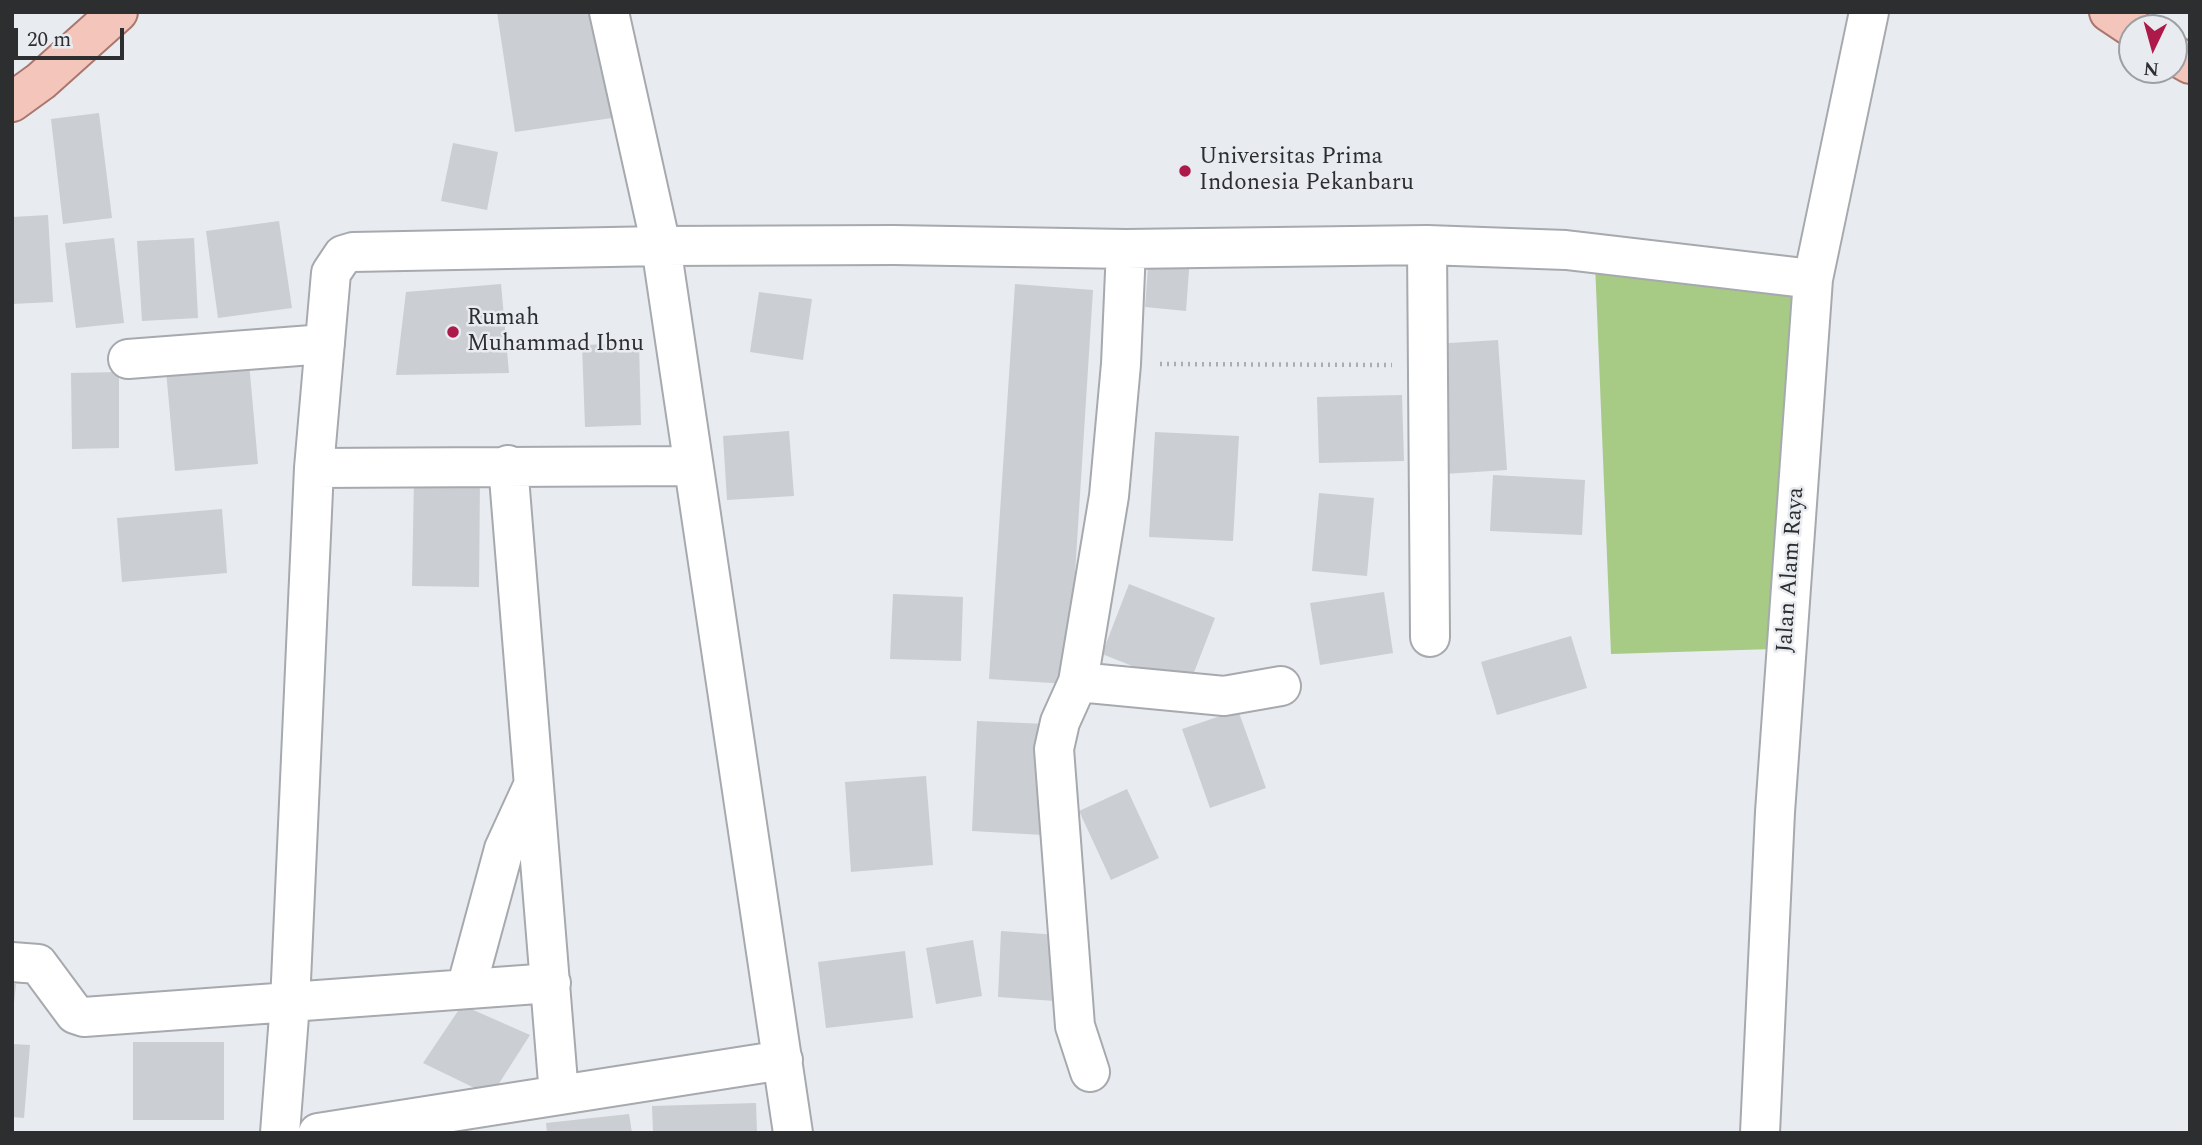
<!DOCTYPE html>
<style>
body{margin:0}
#map{position:relative;width:2202px;height:1145px;overflow:hidden;background:#e8ebf0;font-family:Spectral,serif}
canvas{display:block}
.frame{position:absolute;inset:0;border:14px solid #2d2e30;pointer-events:none}
.north{position:absolute;left:2118px;top:14px;width:70px;height:70px;box-sizing:border-box;background:#e8ebf0;border:2px solid #9d9fa3;border-radius:50%;rotate:185deg;font-size:19px;font-weight:700;line-height:28px;text-align:center;color:#2d2e30}
.north::after{content:'';display:block;margin:auto;width:24px;height:32px;background:#ad1948;clip-path:polygon(50% 0,100% 100%,50% 72%,0 100%)}
.scale{position:absolute;left:14px;top:28px;width:110px;height:32px;box-sizing:border-box;border:4px solid #2d2e30;border-top:0;padding-left:9px;font-size:21px;line-height:24px;white-space:nowrap;color:#2d2e30;-webkit-text-stroke:5px #e8ebf0;paint-order:stroke}
</style>
<div id="map">
<canvas width="2202" height="1145"></canvas>
<div class="frame"></div>
<div class="north">N</div>
<div class="scale">20 m</div>
</div>
<script>
const ctx = document.querySelector('canvas').getContext('2d');
ctx.lineJoin = 'round';
function fill(path, color) {
  ctx.fillStyle = color;
  ctx.fill(path, 'evenodd');
}
function poly(rows) {
  const path = new Path2D();
  for (const r of rows) {
    path.moveTo(r[0], r[1]);
    for (let i = 2; i < r.length; i += 2) path.lineTo(r[i], r[i + 1]);
  }
  return path;
}
function strokePath(path, color, width, dash) {
  ctx.strokeStyle = color;
  ctx.lineWidth = width;
  ctx.lineCap = dash ? 'butt' : 'round';
  ctx.setLineDash(dash || []);
  ctx.stroke(path);
}
function drawText(font, color, halo, rows, align = 'center') {
  ctx.font = font + ' Spectral,serif';
  ctx.lineWidth = 5;
  ctx.setLineDash([]);
  ctx.textBaseline = 'middle';
  ctx.strokeStyle = halo;
  ctx.fillStyle = color;
  for (const [text, x, y, turn = 0] of rows) {
    ctx.save();
    ctx.translate(x, y);
    ctx.rotate((+turn || 0) * Math.PI / 180);
    ctx.textAlign = isNaN(turn) ? turn : align;
    if (halo) ctx.strokeText(text, 0, 0);
    ctx.fillText(text, 0, 0);
    ctx.restore();
  }
}
const green = poly([
 [1595,263,1793,286,1773,649,1611,654]
]);
const building = poly([
 [497,12,596,12,612,118,515,132],
 [99,113,112,218,63,224,51,119],
 [453,143,498,152,487,210,441,201],
 [48,215,53,302,12,304,12,217],
 [279,221,292,308,218,318,206,231],
 [114,238,124,323,76,328,65,243],
 [194,238,198,318,142,321,137,241],
 [1149,254,1190,257,1186,311,1145,307],
 [501,284,509,373,396,375,406,292],
 [1015,284,1093,290,1068,684,989,679],
 [759,292,812,299,803,360,750,352],
 [1498,340,1507,470,1444,474,1434,344],
 [639,343,641,425,585,427,582,345],
 [249,362,258,464,175,471,166,370],
 [119,372,119,448,72,449,71,373],
 [1402,395,1404,461,1319,463,1317,397],
 [789,431,794,496,727,500,723,436],
 [1155,432,1239,436,1233,541,1149,537],
 [1493,475,1585,480,1582,535,1490,531],
 [414,478,480,478,479,587,412,586],
 [1319,493,1374,498,1367,576,1312,571],
 [222,509,227,573,122,582,117,518],
 [1129,584,1215,618,1188,688,1102,654],
 [1384,592,1393,653,1320,665,1310,603],
 [893,594,963,597,961,661,890,659],
 [1571,636,1587,688,1497,715,1481,662],
 [1238,710,1266,788,1210,808,1182,729],
 [977,721,1047,724,1043,835,972,831],
 [926,776,933,865,851,872,845,782],
 [1127,789,1159,858,1111,880,1079,811],
 [1001,931,1059,935,1055,1001,998,997],
 [973,940,982,996,936,1004,926,948],
 [905,951,913,1018,826,1028,818,962],
 [12,984,16,984,14,1003,12,1003],
 [462,1005,530,1035,491,1096,423,1063],
 [133,1042,224,1042,224,1120,133,1120],
 [12,1044,30,1045,24,1118,12,1117],
 [756,1103,757,1133,653,1133,652,1106],
 [629,1114,632,1133,547,1133,546,1123]
]);
const path = poly([
 [1160,364,1392,365]
]);
const minor = poly([
 [609,12,661,246,793,1133],
 [1427,245,1430,637],
 [128,359,325,344],
 [508,465,559,1095],
 [314,468,693,466],
 [1078,682,1224,696,1281,686],
 [12,962,38,964,75,1014,84,1017,551,983],
 [466,989,504,849,532,788],
 [1090,1072,1075,1026,1054,749,1060,722,1078,682,1109,496,1121,364,1126,249],
 [280,1133,290,1003,314,468,331,273,343,255,353,252,661,246,894,245,1126,249,1427,245,1566,250,1813,279],
 [318,1133,783,1060],
 [1760,1133,1775,812,1813,279,1869,12]
]);
const major = poly([
 [2109,12,2133,28],
 [2174,55,2190,64],
 [12,102,41,81,118,12]
]);
const markers = [
 [1185,171,7,"#ad1948"],
 [453,332,7,"#ad1948"]
];
const poiNames = [
 ["Universitas Prima",1199,158],
 ["Indonesia Pekanbaru",1199,184],
 ["Rumah",467,319],
 ["Muhammad Ibnu",467,345]
];
const streetNames = [
 ["Jalan Alam Raya",1792,570,-86]
];
fill(green, '#a7cb84');
fill(building, '#cbced3');
strokePath(minor, '#a6a9ad', 42);
strokePath(major, '#a9776d', 42);
strokePath(path, '#aaadb1', 4.5, [2, 5]);
strokePath(minor, '#fff', 38);
strokePath(major, '#f4c5bb', 38);
for (const [x, y, r, color] of markers) {
  const dot = new Path2D();
  dot.arc(x, y, r, 0, 2 * Math.PI);
  ctx.fillStyle = color;
  ctx.fill(dot);
  strokePath(dot, '#e8ebf0', 2.5);
}
drawText('23px', '#2d2e30', '#e8ebf0', poiNames, 'left');
drawText('23px', '#2d2e30', '#e8ebf0', streetNames);
</script>
